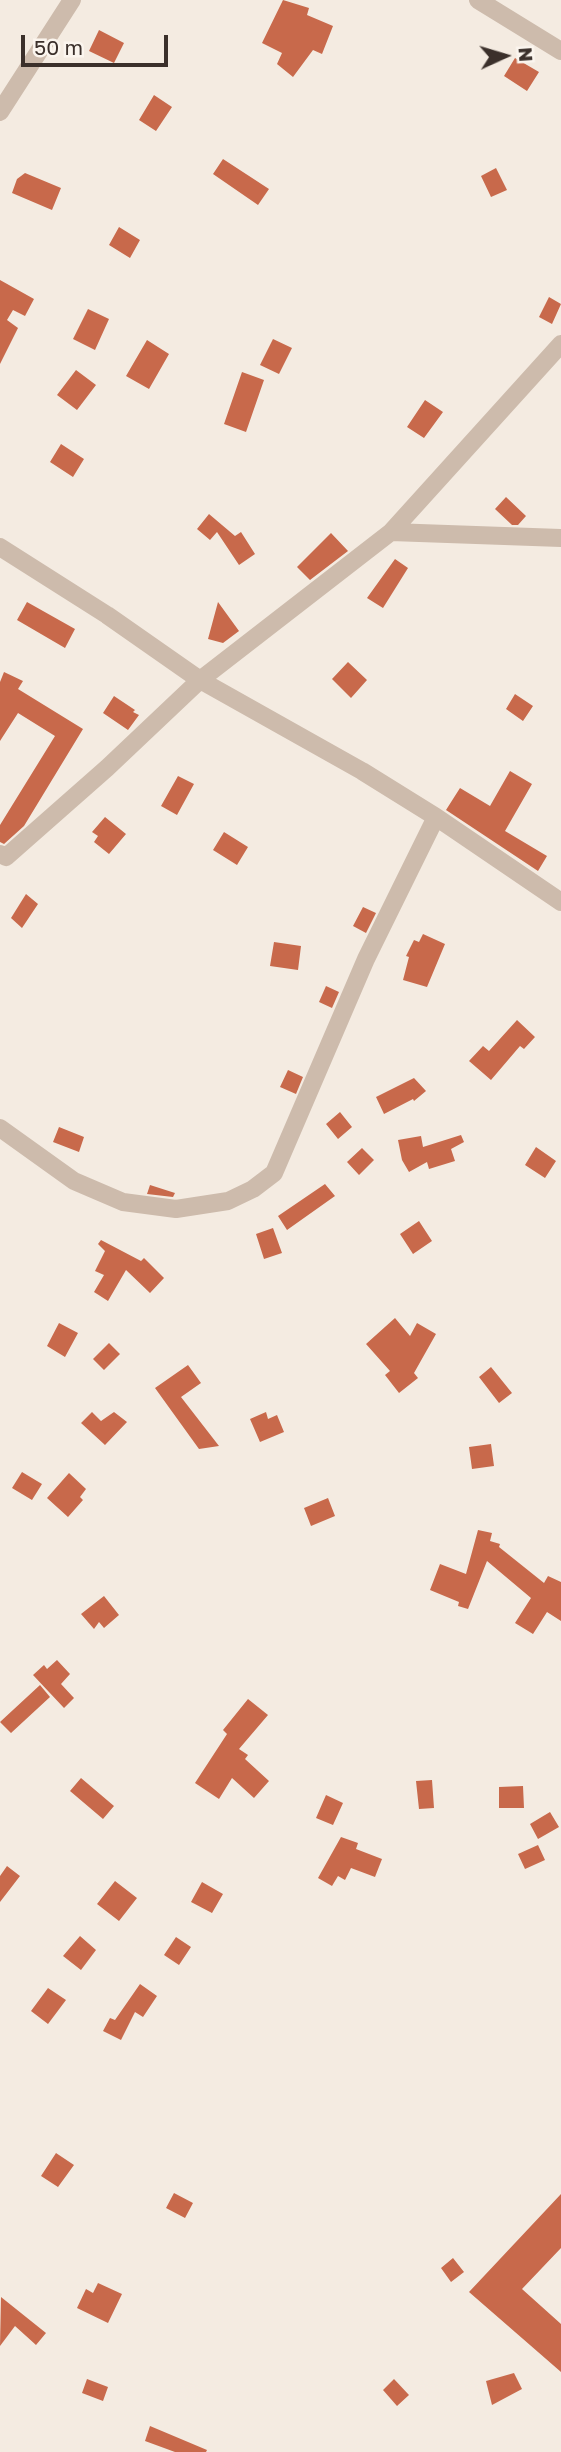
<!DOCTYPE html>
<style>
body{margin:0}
#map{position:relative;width:561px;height:2452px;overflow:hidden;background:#f4ebe1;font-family:"Golos Text",sans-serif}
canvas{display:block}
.north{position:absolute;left:470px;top:21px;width:70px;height:70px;-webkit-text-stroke:5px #fbf5ee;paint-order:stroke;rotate:86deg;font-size:19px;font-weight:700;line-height:28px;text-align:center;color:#3b302b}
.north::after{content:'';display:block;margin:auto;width:24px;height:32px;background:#3b302b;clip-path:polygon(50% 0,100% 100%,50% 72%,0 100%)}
.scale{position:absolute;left:21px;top:35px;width:147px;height:32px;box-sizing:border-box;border:4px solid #3b302b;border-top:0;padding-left:9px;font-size:21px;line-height:24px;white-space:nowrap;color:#3b302b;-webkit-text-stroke:5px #fbf5ee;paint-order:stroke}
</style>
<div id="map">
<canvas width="561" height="2452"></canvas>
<div class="north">N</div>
<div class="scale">50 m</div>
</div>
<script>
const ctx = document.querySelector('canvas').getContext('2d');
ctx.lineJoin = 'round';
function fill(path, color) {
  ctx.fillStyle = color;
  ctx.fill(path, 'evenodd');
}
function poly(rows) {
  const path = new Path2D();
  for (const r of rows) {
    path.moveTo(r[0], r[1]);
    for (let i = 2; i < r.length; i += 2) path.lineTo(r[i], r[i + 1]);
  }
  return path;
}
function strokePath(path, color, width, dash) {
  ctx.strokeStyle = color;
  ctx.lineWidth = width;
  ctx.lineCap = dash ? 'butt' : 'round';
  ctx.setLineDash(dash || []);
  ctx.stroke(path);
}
const building = poly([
 [283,0,309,8,307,15,333,26,322,54,313,50,293,77,277,64,282,53,262,43],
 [99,30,124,43,114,63,89,51],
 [515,58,539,72,527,91,504,76],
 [154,95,172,107,156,131,139,120],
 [223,159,269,189,258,205,213,174],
 [496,168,507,190,491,197,481,176],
 [25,173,61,188,52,210,12,193,17,179],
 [119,227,140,240,130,258,109,245],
 [0,280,34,299,25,316,13,310,7,320,18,328,0,364],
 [549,297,561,304,552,324,539,317],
 [88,309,109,319,95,350,73,339],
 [273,339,292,348,279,374,260,365],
 [147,340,169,354,149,389,126,376],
 [76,370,96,385,77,410,57,395],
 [242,372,264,380,246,432,224,424],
 [425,400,443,412,424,438,407,427],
 [61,444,84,459,73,477,50,462],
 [506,497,526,516,518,525,512,525,495,509],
 [209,514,235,536,241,532,255,554,239,565,217,532,210,540,197,529],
 [331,533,348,551,310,580,297,567],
 [395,559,408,568,383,608,367,598],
 [27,602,75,629,65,648,17,620],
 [218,602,239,631,223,643,208,639],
 [348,662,367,680,351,698,332,679],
 [4,672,23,681,18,689,83,729,24,826,4,844,0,842,0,825,55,736,18,713,0,741,0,682],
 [515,694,533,706,523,721,506,709],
 [114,696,135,710,133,712,139,715,128,730,103,713],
 [510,771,532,784,505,831,547,856,538,871,446,810,460,788,490,806],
 [178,776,194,784,177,815,161,806],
 [105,817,126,834,109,854,94,842,98,836,92,832],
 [224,832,248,847,237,865,213,850],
 [26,894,38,904,22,928,11,918],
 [363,907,376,913,366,933,353,926],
 [423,934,445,944,427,987,403,980,409,957,406,956,414,940,419,942],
 [274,942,301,946,298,970,270,966],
 [326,986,339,992,332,1008,319,1002],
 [517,1020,535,1037,524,1049,520,1046,491,1080,469,1061,483,1046,489,1051],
 [288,1070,303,1077,296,1094,280,1087],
 [414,1078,426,1091,414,1101,413,1099,384,1114,376,1097],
 [340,1112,352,1127,338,1139,326,1124],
 [59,1127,84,1137,79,1152,53,1142],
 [461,1135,464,1142,451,1149,455,1161,429,1169,427,1162,409,1172,402,1160,398,1140,421,1136,423,1147],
 [536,1147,556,1161,545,1178,525,1165],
 [362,1148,374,1160,359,1175,347,1162],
 [325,1184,335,1196,287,1230,278,1216],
 [150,1185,175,1193,173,1197,147,1194],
 [419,1221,432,1241,413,1254,400,1234],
 [273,1228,282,1253,264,1259,256,1234],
 [101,1240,141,1261,144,1258,164,1278,150,1293,126,1270,108,1301,94,1292,104,1275,95,1271,105,1251,98,1244],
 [395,1318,410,1336,417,1323,436,1334,414,1373,418,1378,399,1393,385,1375,390,1371,366,1344],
 [59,1323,78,1333,65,1357,47,1346],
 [109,1343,120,1354,104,1370,93,1359],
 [188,1365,201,1383,181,1397,219,1446,199,1449,155,1388],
 [491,1367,512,1393,499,1403,479,1377],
 [92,1412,101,1421,114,1412,127,1422,105,1445,81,1423],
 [266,1412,268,1419,277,1415,284,1432,260,1442,250,1419],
 [491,1444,494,1466,472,1469,469,1447],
 [22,1472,42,1484,32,1500,12,1488],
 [69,1473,86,1489,80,1497,83,1500,68,1517,47,1498],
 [328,1498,335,1516,311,1526,304,1508],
 [478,1530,492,1533,490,1541,500,1544,499,1547,544,1583,548,1576,561,1582,561,1621,547,1612,533,1634,515,1623,531,1598,487,1561,468,1609,458,1606,459,1602,430,1590,440,1564,466,1574],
 [104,1596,119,1615,104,1628,99,1622,94,1629,81,1614],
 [57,1660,70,1674,61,1684,74,1698,64,1708,33,1675,44,1665,47,1669],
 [40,1685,50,1697,11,1733,0,1722],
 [248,1699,268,1715,239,1749,248,1755,245,1759,269,1781,254,1798,232,1778,219,1799,195,1783,227,1734,223,1730],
 [81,1778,114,1806,103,1819,70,1791],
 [432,1780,434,1808,419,1809,416,1781],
 [523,1786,524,1808,499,1808,499,1787],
 [326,1795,343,1803,333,1825,316,1818],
 [550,1812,559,1827,538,1839,530,1824],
 [341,1837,358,1843,356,1849,382,1859,375,1877,351,1868,345,1880,338,1876,332,1886,318,1878],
 [538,1845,545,1860,525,1869,518,1854],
 [7,1866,20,1876,0,1902,0,1876],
 [115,1881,137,1898,119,1921,97,1904],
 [202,1882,223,1894,212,1913,191,1902],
 [80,1936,96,1950,81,1970,63,1956],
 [176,1937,191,1947,179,1965,164,1955],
 [140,1984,157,1996,143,2017,135,2012,121,2040,103,2031,110,2018,115,2020],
 [48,1988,66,2000,48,2024,31,2011],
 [56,2153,74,2165,58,2187,41,2176],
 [174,2193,193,2203,185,2218,166,2208],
 [561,2194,561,2248,522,2289,561,2324,561,2372,469,2292],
 [453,2258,464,2272,451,2282,441,2268],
 [98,2283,122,2294,108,2323,77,2308,86,2289,93,2293],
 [1,2297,46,2333,36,2345,15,2326,0,2346],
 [514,2373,522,2389,492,2405,486,2381],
 [87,2379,108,2387,103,2401,82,2393],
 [394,2379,409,2395,397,2406,383,2390],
 [150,2426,207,2450,206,2452,175,2452,145,2441]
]);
const minor = poly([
 [478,0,561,51],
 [0,112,72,0],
 [391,532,561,344],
 [0,547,107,615,200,680,362,771,436,817,561,902],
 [0,854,6,857,107,768,200,680,391,532,561,538],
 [0,1128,74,1181,123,1202,176,1209,228,1201,253,1189,274,1173,366,959,436,817]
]);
fill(building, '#c8694b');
strokePath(minor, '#cdbbac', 18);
</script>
